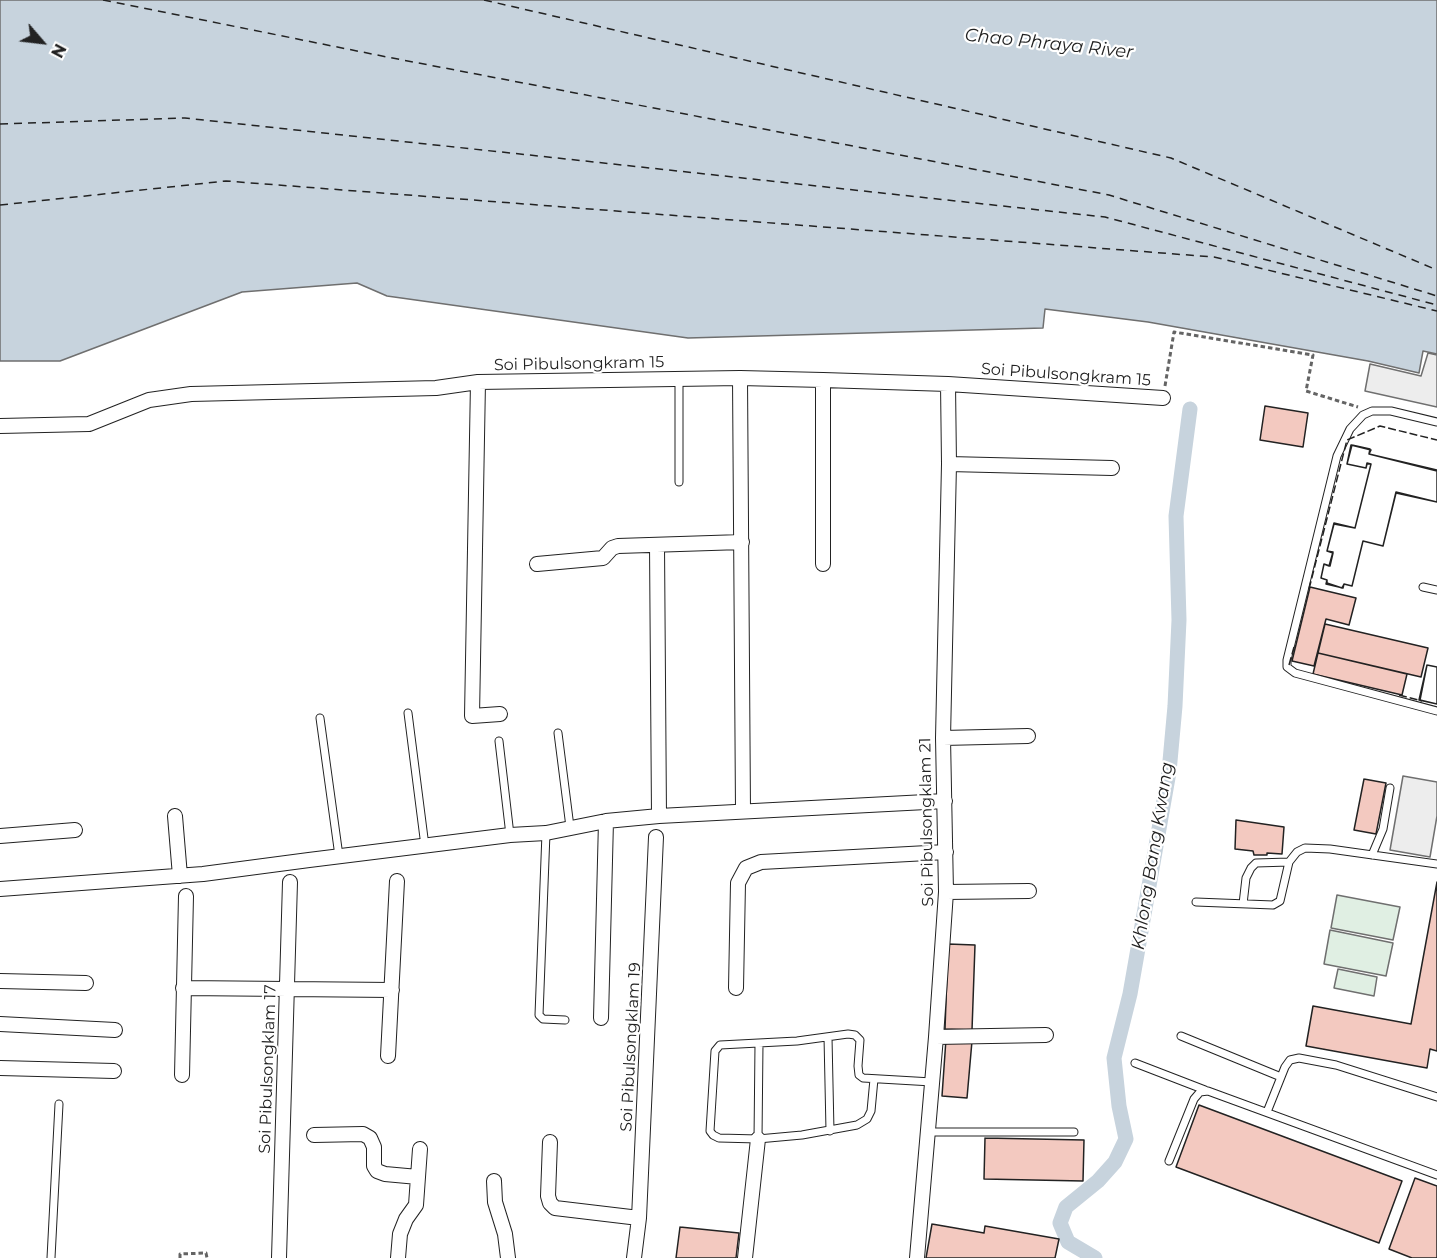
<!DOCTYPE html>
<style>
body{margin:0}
#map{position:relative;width:1437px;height:1258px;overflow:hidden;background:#fff;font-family:Montserrat,sans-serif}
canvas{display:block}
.north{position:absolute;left:12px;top:12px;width:60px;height:60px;-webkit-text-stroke:4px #fff;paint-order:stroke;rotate:118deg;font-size:16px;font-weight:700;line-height:24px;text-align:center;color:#222}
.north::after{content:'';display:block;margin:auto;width:21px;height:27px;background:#222;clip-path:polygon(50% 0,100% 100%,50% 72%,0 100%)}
</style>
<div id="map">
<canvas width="1437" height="1258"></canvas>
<div class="north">N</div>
</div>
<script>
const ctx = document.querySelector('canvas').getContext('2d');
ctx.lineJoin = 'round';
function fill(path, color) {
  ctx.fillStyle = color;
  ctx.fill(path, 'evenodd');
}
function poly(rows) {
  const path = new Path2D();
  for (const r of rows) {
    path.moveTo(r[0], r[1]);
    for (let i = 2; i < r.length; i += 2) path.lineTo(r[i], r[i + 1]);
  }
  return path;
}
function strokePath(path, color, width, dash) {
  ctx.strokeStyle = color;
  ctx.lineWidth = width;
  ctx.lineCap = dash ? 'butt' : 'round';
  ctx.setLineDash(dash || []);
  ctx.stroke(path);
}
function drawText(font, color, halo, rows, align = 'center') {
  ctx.font = font + ' Montserrat,sans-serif';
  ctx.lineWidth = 4.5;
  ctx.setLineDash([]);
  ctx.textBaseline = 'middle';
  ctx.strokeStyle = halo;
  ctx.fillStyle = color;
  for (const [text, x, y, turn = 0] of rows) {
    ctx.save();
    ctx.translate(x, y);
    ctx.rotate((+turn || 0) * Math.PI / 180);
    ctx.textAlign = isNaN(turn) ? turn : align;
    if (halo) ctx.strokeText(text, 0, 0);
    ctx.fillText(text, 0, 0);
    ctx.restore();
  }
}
const green = poly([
 [1337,895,1400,907,1393,940,1331,928,1337,895],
 [1330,930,1393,943,1386,976,1324,964,1330,930],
 [1338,969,1377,977,1374,996,1334,988,1338,969]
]);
const parking = poly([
 [1428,353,1437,355,1437,407,1365,391,1370,364,1421,376,1428,353],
 [1403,776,1437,782,1437,816,1430,857,1390,850,1403,776]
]);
const water = poly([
 [0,0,1437,0,1437,354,1423,351,1419,373,1368,361,1148,322,1045,309,1043,328,688,338,387,296,357,283,242,292,60,361,0,361,0,0]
]);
const canal = poly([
 [1095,1258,1068,1242,1060,1223,1066,1207,1098,1181,1115,1162,1126,1139,1119,1106,1114,1058,1130,994,1169,772,1175,706,1179,620,1176,516,1190,409]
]);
const ferry = poly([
 [103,0,387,57,1109,195,1437,296],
 [484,0,1171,158,1437,270],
 [0,124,185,118,1105,217,1437,305],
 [0,205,226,181,1214,257,1437,311]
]);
const building = poly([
 [1265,406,1308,413,1303,447,1260,440,1265,406],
 [1351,445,1371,450,1369,454,1437,470,1437,502,1396,493,1383,546,1363,541,1352,586,1344,584,1342,588,1327,583,1327,580,1321,578,1324,564,1330,566,1333,553,1327,551,1334,524,1355,528,1371,464,1367,464,1366,468,1347,464,1351,445],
 [1352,445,1370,449,1369,454,1437,471,1437,502,1396,492,1383,546,1363,541,1352,586,1344,584,1343,588,1326,584,1327,580,1321,578,1324,564,1329,566,1333,552,1327,551,1334,523,1355,528,1371,464,1367,463,1366,468,1347,464,1352,445],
 [1310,587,1356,598,1349,625,1326,619,1314,666,1292,661,1310,587],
 [1325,624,1428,648,1421,677,1318,653,1325,624],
 [1318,653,1407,674,1402,695,1313,674,1318,653],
 [1427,665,1437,667,1437,704,1420,700,1427,665],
 [1427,665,1437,667,1437,704,1419,700,1427,665],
 [1364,779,1386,783,1376,834,1354,830,1364,779],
 [1236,820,1284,827,1282,854,1267,853,1267,855,1254,855,1253,851,1235,849,1236,820],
 [1437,882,1437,1051,1430,1049,1427,1068,1306,1046,1313,1006,1411,1024,1437,882],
 [948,944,975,945,972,1030,945,1029,948,944],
 [946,1039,972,1041,967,1098,942,1096,946,1039],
 [1199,1105,1402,1181,1379,1243,1176,1167,1199,1105],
 [985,1138,1084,1140,1083,1181,984,1179,985,1138],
 [1415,1178,1437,1186,1437,1258,1412,1258,1389,1249,1415,1178],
 [932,1224,984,1233,985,1226,1059,1239,1055,1258,926,1258,932,1224],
 [680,1227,739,1233,736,1258,676,1258,680,1227]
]);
const path = poly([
 [1165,386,1174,332,1313,355,1306,391,1358,407],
 [180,1258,180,1254,206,1253,207,1258]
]);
const service = poly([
 [679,379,679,482],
 [1437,422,1391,411,1372,411,1363,415,1350,429,1337,456,1287,660,1287,667,1295,673,1437,711],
 [1423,587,1437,590],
 [408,713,425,846],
 [320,718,339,856],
 [558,733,570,827],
 [499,741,510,835],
 [546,833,539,1015,543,1019,565,1020],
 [1372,855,1383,829,1390,788],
 [1196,902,1273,905,1280,901,1289,862,1297,852,1305,848,1330,849,1437,864],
 [1243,904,1246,878,1251,868,1256,863,1289,862],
 [1181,1036,1281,1077],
 [828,1037,830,1131],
 [759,1044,758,1139,802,1135,857,1125,867,1119,871,1111,874,1079],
 [1135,1063,1205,1090],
 [1267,1112,1285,1067,1290,1060,1299,1058,1336,1065,1437,1097],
 [928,1132,1074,1132],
 [758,1139,719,1138,713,1135,710,1131,715,1051,720,1045,797,1041,848,1034,855,1035,860,1040,858,1066,859,1075,863,1078,932,1082],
 [1169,1161,1194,1099,1200,1092,1208,1091,1437,1175],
 [51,1258,59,1104]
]);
const minor = poly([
 [740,378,743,811],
 [478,382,472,716,500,714],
 [0,426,89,424,149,400,191,394,436,388,478,382,740,378,823,380,948,384,1163,398],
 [949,464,1112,468],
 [657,545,659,816],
 [537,564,603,558,612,548,618,546,742,542],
 [823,564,823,380],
 [943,738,1028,736],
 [175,816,180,876],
 [0,836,75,830],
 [0,889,203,874,309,860,510,835,546,833,606,821,659,816,945,801],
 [946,892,1029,891],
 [0,981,86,983],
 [183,988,392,990],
 [736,988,738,883,746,868,761,862,946,852],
 [601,1018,606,821],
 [0,1024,115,1030],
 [936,1037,1046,1035],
 [388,1056,397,881],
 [0,1068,114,1071],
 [182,1075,186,896],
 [314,1135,363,1134,370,1138,374,1147,374,1166,377,1171,385,1174,418,1177],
 [550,1142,548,1196,550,1203,555,1208,639,1218],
 [494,1181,495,1202,505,1234,508,1258],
 [279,1258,290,882],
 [398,1258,400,1234,406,1219,416,1205,420,1149],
 [634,1258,639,1218,656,837],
 [745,1258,758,1139],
 [917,1258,936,1037,946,892,943,738,949,464,948,384]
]);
const fence = poly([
 [1309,589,1347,440,1380,426,1437,440],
 [1289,665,1294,647],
 [1399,695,1422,701]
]);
const streetNames = [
 ["Soi Pibulsongkram 15",579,364,-1],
 ["Soi Pibulsongkram 15",1066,375,4],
 ["Soi Pibulsongklam 21",927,822,-91],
 ["Soi Pibulsongklam 19",631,1047,-87],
 ["Soi Pibulsongklam 17",268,1069,-88]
];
const waterNames = [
 ["Chao Phraya River",1049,44,6],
 ["Khlong Bang Kwang",1153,856,-81]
];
fill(green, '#e0efe3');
strokePath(green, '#6f6f6f', 1.5);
fill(parking, '#ededed');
strokePath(parking, '#6f6f6f', 1.5);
fill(water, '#c7d3dd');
strokePath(water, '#6f6f6f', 1.5);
strokePath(canal, '#c7d3dd', 15);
strokePath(ferry, '#222', 1.5, [8, 6]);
fill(building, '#f3c9c0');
strokePath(building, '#222', 1.5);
strokePath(service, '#222', 9);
strokePath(minor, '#222', 16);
strokePath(path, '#646464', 3, [4.5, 3]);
strokePath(service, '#fff', 7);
strokePath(minor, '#fff', 14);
strokePath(fence, '#222', 1.5, [8, 3]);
drawText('16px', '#222', '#fff', streetNames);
drawText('italic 18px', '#222', '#fff', waterNames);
</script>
